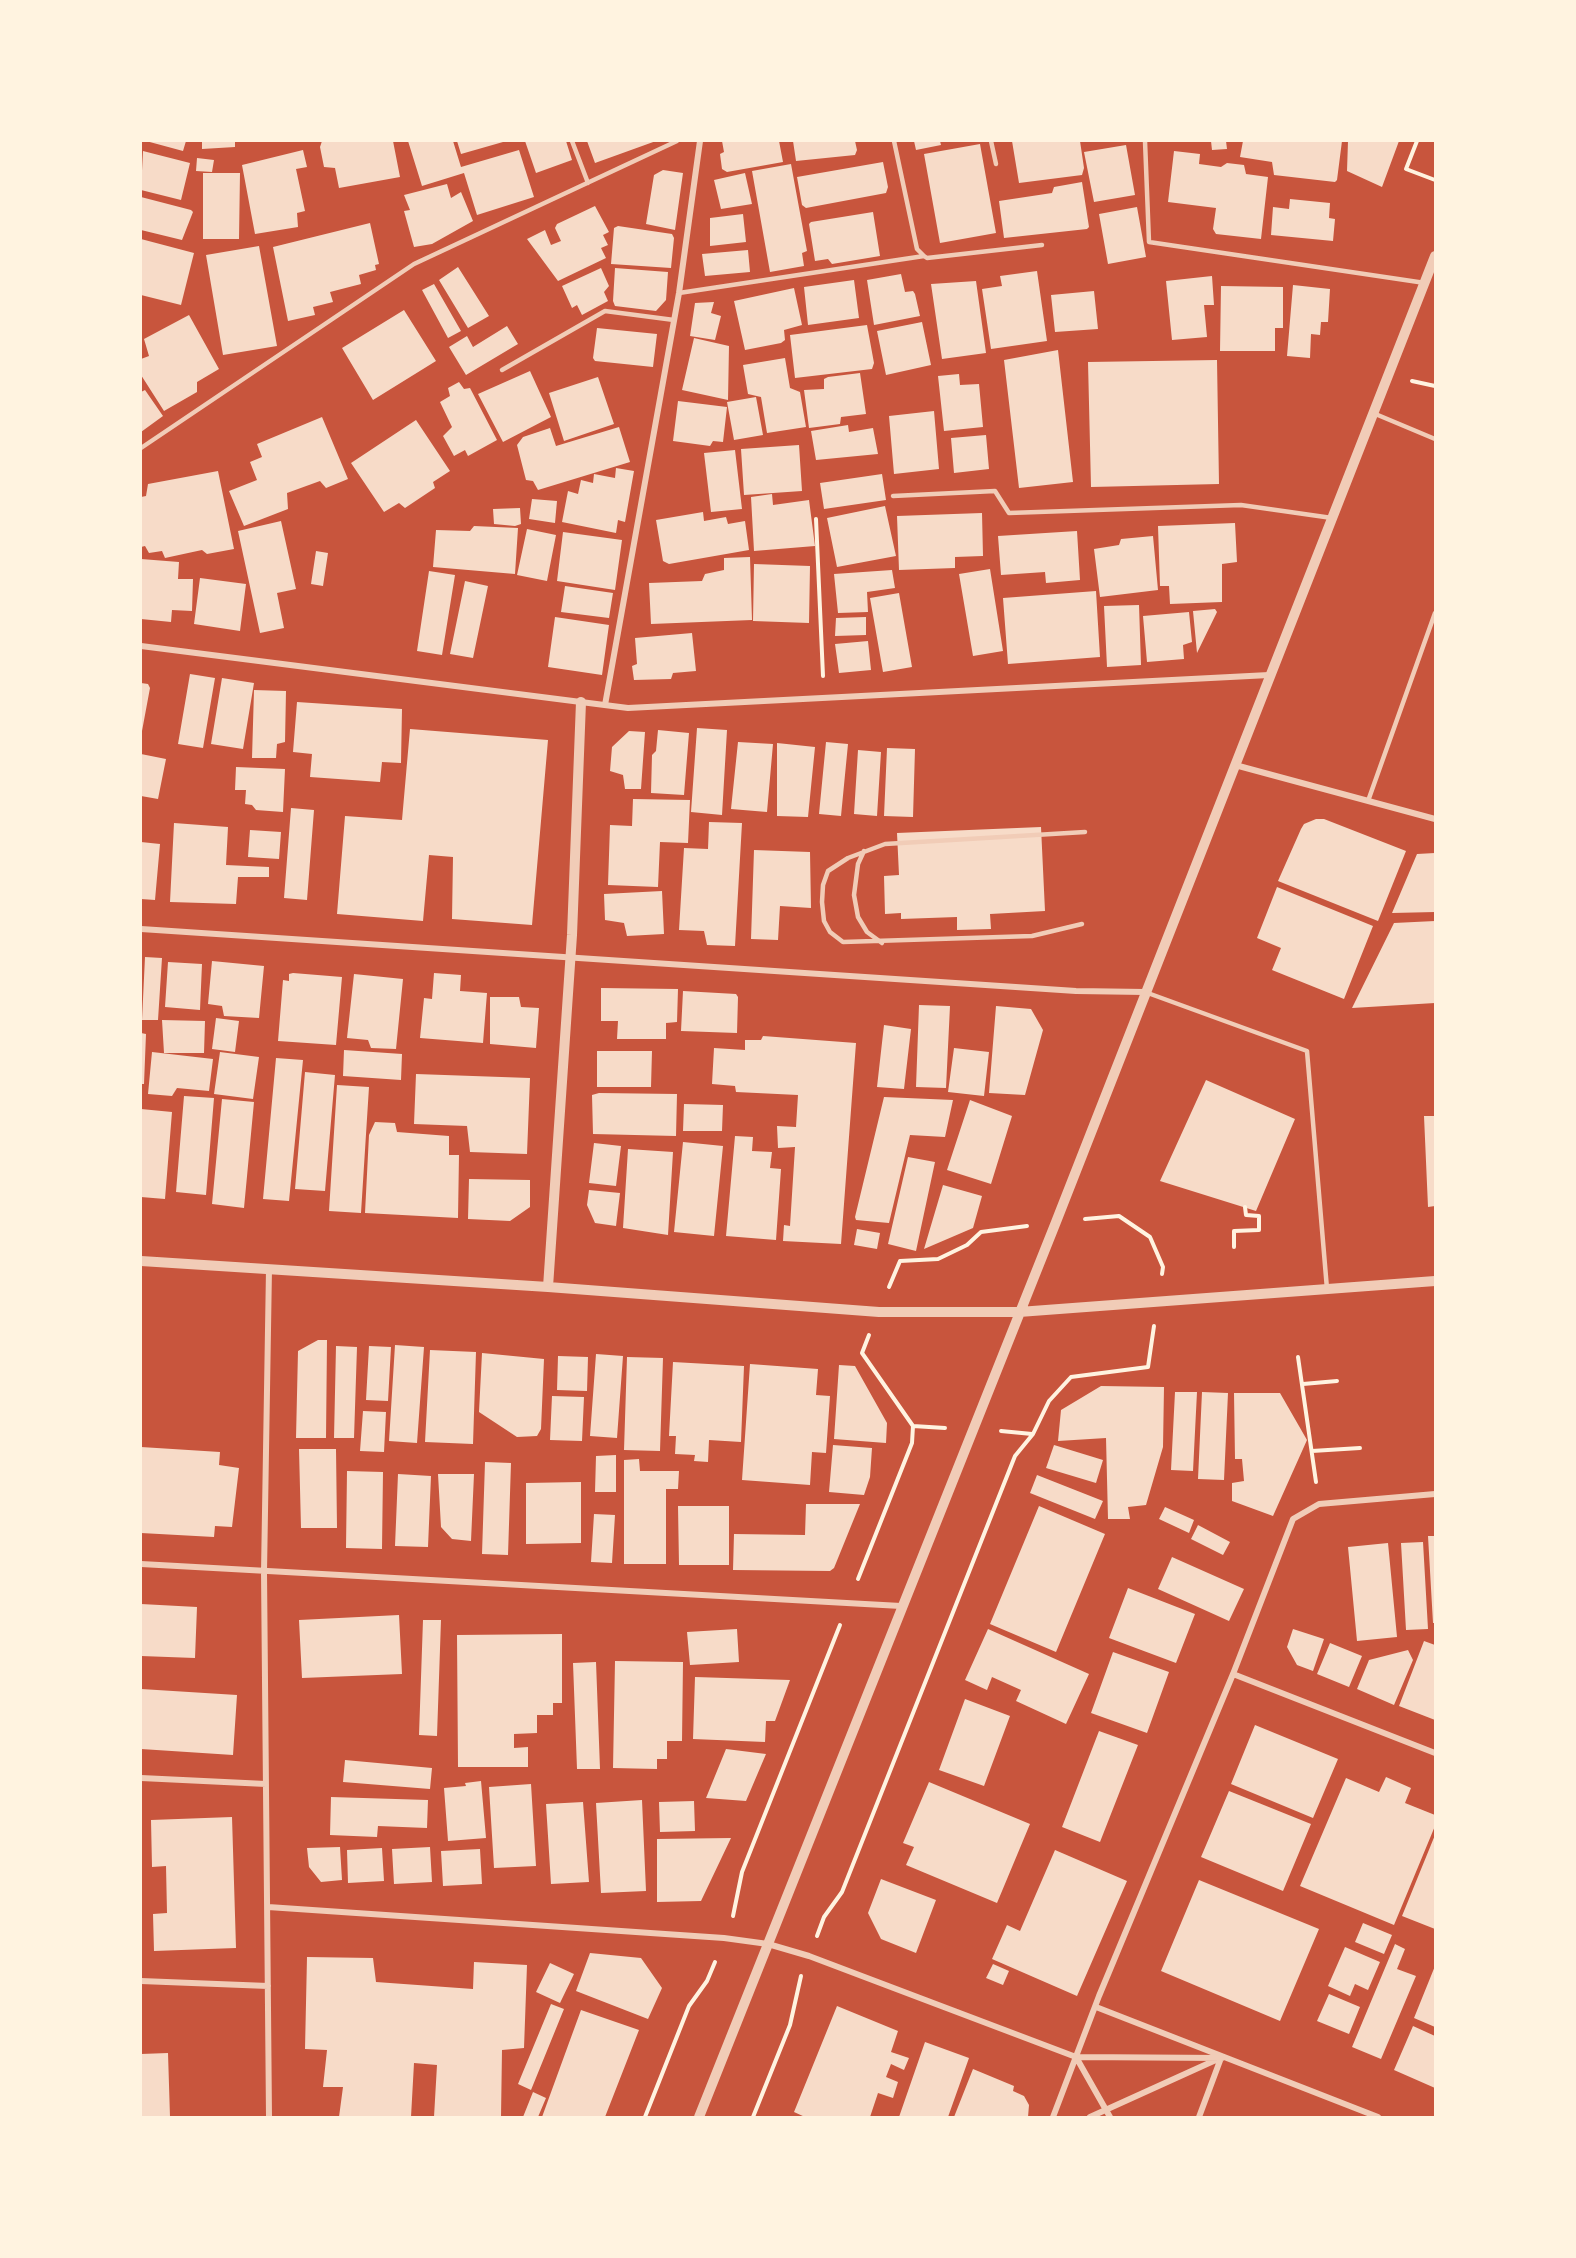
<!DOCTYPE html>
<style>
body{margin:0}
#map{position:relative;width:1576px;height:2258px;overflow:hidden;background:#c8553d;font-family:Inter,sans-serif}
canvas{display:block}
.frame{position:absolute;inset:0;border:142px solid #fff3e0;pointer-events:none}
</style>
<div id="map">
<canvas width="1576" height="2258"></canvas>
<div class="frame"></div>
</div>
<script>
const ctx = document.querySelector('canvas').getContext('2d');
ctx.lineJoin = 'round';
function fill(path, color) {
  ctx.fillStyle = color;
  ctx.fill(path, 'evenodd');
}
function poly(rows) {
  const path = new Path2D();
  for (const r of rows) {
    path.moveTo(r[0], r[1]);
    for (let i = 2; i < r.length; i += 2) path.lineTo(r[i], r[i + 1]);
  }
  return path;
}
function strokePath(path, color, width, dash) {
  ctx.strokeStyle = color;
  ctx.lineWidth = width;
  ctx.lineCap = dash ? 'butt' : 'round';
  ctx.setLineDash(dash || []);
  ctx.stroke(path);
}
const building = poly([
 [146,141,186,141,183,151],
 [202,141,235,141,235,147,202,149],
 [322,141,393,141,400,177,339,188,335,168,324,167,320,147],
 [408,141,453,141,461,167,519,150,534,197,477,215,464,173,422,186],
 [457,141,503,141,503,142,461,154],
 [525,141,566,141,572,160,536,173],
 [587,141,656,141,595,163],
 [722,141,779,141,783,162,727,172,722,169,720,154,724,152],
 [793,141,855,141,857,150,855,155,796,161],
 [914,141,940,141,941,145,916,150],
 [1012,141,1080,141,1084,168,1082,175,1019,183],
 [1211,141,1226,141,1227,149,1212,150],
 [1243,141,1342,141,1337,180,1335,182,1274,175,1272,162,1240,157],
 [1348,141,1399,141,1382,187,1347,171],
 [980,144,996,233,940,243,924,154],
 [1126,145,1135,195,1094,202,1084,152],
 [303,150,307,167,296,169,305,211,297,213,298,227,255,234,242,165],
 [143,151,190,163,181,200,141,190],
 [1174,151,1200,154,1199,164,1221,167,1227,163,1244,165,1246,174,1268,177,1261,239,1216,234,1213,229,1216,208,1168,202],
 [197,158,214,160,212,172,196,171],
 [883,162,888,187,886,193,806,208,802,205,797,177],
 [791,164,807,251,802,253,804,266,770,272,752,171],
 [663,170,683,173,675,230,646,224,654,175],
 [203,173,240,173,239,239,203,239],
 [745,173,752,204,721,209,714,180],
 [1082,182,1089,227,1087,229,1004,238,999,201,1052,193,1054,187],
 [447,184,451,198,461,192,473,221,432,244,414,247,404,211,410,210,404,195],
 [141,197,191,210,193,212,182,240,141,230],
 [1290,199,1330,203,1329,218,1335,219,1333,241,1271,235,1273,207,1289,209],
 [595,206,609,232,603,235,608,245,601,248,606,258,558,281,527,239,545,230,551,245,561,241,555,228,557,224],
 [1137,207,1146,257,1108,264,1099,214],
 [873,212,880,256,832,264,828,259,815,261,809,224,811,222],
 [743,214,746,242,710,246,710,218],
 [370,223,379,264,375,265,376,270,359,275,361,284,330,292,333,302,313,307,315,315,288,321,273,247],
 [618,226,672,234,674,238,671,268,611,264,614,228],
 [141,239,194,253,181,305,141,295],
 [259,246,277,346,223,355,206,255],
 [748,250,750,272,705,276,702,254],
 [458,267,489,316,468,328,439,280],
 [601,268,609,286,604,292,608,301,582,315,577,305,572,308,562,286],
 [615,268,668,272,666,300,656,311,615,306,613,301],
 [1037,271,1047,341,991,349,982,289,1002,286,1000,276],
 [901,274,905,292,913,291,915,294,920,316,874,325,867,280],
 [1212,276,1214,305,1204,305,1207,337,1172,340,1166,281],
 [854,280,859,318,808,325,804,287],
 [976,281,986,353,942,359,931,284],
 [434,284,461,331,448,338,422,290],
 [1293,285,1330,289,1328,322,1321,322,1320,335,1311,334,1310,358,1287,356],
 [1221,286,1283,287,1283,328,1275,328,1275,351,1220,351],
 [794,288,802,325,784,330,785,340,781,343,745,350,734,301],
 [1094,291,1098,329,1055,332,1051,295],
 [714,302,711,313,721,316,715,340,690,336,695,303],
 [404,310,436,361,373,400,342,348],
 [189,315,219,369,197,382,197,392,164,411,141,375,141,359,149,356,144,339],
 [922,322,931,365,886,375,877,331],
 [867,325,874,363,872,369,795,378,790,335],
 [507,326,518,344,466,375,449,347,467,336,473,347],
 [597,328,657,334,653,367,595,361,593,358],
 [694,338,729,346,728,400,682,390],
 [1058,350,1073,482,1019,488,1004,360],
 [785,358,790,388,800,392,806,427,767,433,761,397,748,394,743,365],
 [1217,360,1219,484,1091,487,1088,362],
 [530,371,551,417,503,442,478,394],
 [860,373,866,414,841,417,840,424,809,428,804,390,824,389,824,379,828,377],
 [959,374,960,385,979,384,983,427,944,431,938,376],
 [598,377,614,424,564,441,549,393],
 [459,382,464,389,470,388,497,440,468,456,465,450,454,456,443,436,452,427,440,402,450,396,448,388],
 [145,390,163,416,141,432,141,392],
 [756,397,763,435,734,440,727,402],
 [678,401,727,407,723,442,713,441,710,446,673,441],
 [934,411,939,469,894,474,889,416],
 [322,417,348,479,326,488,320,481,287,493,288,509,244,526,229,491,257,480,250,462,262,457,257,444],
 [416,420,450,471,433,482,435,488,405,508,399,503,384,512,351,463],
 [848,425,849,432,873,428,878,454,816,460,811,431],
 [619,427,630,462,538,490,533,481,526,480,517,445,523,437,550,428,556,446],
 [986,435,989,469,954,473,951,438],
 [799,445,802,491,744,495,741,449],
 [735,450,742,509,711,512,704,453],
 [616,468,634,471,625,522,618,520,616,533,562,522,568,491,578,494,581,480,593,483,594,474,615,478],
 [218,471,234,549,207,554,202,550,165,558,162,551,149,553,145,546,141,547,141,497,146,496,148,484],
 [882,474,886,500,824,509,820,483],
 [772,494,773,505,809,500,815,546,754,551,751,497],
 [532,499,557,501,555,523,529,519],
 [885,506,896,556,837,567,827,518],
 [520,508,521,524,515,526,494,524,493,509],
 [703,512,704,521,726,517,728,524,745,521,749,550,669,564,663,561,656,520],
 [982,513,983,556,955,557,955,568,899,570,897,516],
 [281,521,296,589,277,593,284,628,260,633,238,531],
 [1235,523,1237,562,1222,564,1222,602,1170,604,1169,586,1160,586,1158,526],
 [474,526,518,528,515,574,433,567,436,530,470,531],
 [527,529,556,535,547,581,517,575],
 [1077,531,1080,580,1046,583,1045,572,1001,575,998,536],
 [563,532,622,540,615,590,557,581],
 [1153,536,1158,590,1100,597,1094,549,1119,545,1121,539],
 [316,551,328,553,323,586,311,584],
 [750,557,752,620,651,624,649,583,702,581,705,574,724,570,724,558],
 [141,559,179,562,178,579,193,579,192,611,172,610,171,622,141,619],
 [754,564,810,566,809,623,753,621],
 [990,569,1003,651,973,656,959,574],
 [892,570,895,588,867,592,868,612,838,613,834,574],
 [429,571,455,575,442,655,417,651],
 [200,578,246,584,240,631,194,624],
 [465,581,488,586,473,658,450,654],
 [565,586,613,593,609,618,561,612],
 [1096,591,1100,657,1008,664,1003,598],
 [899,593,912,667,883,672,870,598],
 [1139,605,1141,665,1107,667,1104,606],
 [1215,609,1217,612,1197,653,1193,611],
 [1189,612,1192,642,1183,645,1184,659,1147,662,1143,616],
 [555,617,609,625,602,675,548,667],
 [866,617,866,635,835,636,836,618],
 [692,633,696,671,673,673,671,679,634,680,632,666,637,664,635,638],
 [868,641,871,670,839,673,835,644],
 [190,674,215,678,203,748,178,744],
 [222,678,254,683,243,749,211,744],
 [141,683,148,684,150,688,142,731],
 [254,690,286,691,285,742,277,744,276,758,252,758],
 [297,702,402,709,401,763,382,762,380,782,310,777,312,754,293,752],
 [697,728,727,730,722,815,691,812],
 [410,729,548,740,532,925,452,919,453,857,429,855,423,921,337,914,345,816,402,820],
 [658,730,689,733,684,795,651,793,652,755,656,751],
 [629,731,645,732,641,789,625,789,623,775,610,771,612,747],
 [738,742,773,744,767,812,731,809],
 [826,742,848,744,841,816,819,814],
 [777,743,815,747,808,817,777,816],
 [887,748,915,749,913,817,884,816],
 [858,750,881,752,877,816,854,814],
 [141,754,166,759,158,799,141,796],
 [236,767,285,769,283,812,256,810,252,805,245,804,246,790,235,790],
 [633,799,690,800,688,843,660,842,658,887,608,885,610,825,632,826],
 [291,808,314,810,307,900,284,898],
 [1316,819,1324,819,1406,851,1378,921,1278,881,1301,829,1304,824],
 [709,822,742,823,735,946,707,945,704,931,679,930,684,848,708,849],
 [174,823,228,827,226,865,269,867,269,877,238,877,236,904,170,902],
 [1041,827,1045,911,990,914,991,929,957,930,957,917,901,919,901,913,885,914,884,876,899,875,897,833],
 [250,830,281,832,279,859,248,857],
 [141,842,160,844,155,900,141,899],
 [754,850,810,852,811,908,780,906,778,940,751,939],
 [1435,853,1435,912,1392,913,1417,854],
 [1277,887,1373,926,1344,999,1272,970,1281,948,1257,938],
 [662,891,664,934,627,936,624,923,605,920,604,894],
 [1435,921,1435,1003,1352,1008,1394,923],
 [145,957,162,958,158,1020,142,1020],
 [212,961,264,966,259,1018,224,1016,222,1006,208,1004],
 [168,962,202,964,200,1010,165,1007],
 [293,973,342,977,336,1045,278,1041,283,980,289,981,289,974],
 [434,973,461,975,460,991,487,993,483,1043,420,1038,424,998,432,999],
 [354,974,403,979,396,1049,371,1048,368,1040,347,1038],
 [601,988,678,989,677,1022,666,1023,666,1039,617,1039,618,1021,601,1021],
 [683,991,736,994,738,997,737,1033,681,1031],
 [490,997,519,997,521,1007,539,1008,536,1048,490,1044],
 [919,1005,950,1006,946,1088,916,1087],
 [996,1006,1031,1009,1043,1030,1025,1095,989,1093],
 [216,1018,239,1021,235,1052,212,1049],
 [162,1020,205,1021,204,1053,164,1053],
 [884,1025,911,1029,904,1089,877,1087],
 [141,1033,146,1034,144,1084,141,1084],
 [763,1036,856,1043,841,1244,783,1241,784,1225,790,1226,795,1147,778,1148,777,1126,796,1127,798,1095,736,1092,735,1086,712,1084,714,1048,745,1050,745,1040,761,1040],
 [954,1048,989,1052,984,1096,948,1092],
 [344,1050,402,1054,401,1080,343,1076],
 [597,1051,652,1051,651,1087,597,1087],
 [152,1052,213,1059,209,1091,177,1088,172,1096,148,1094],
 [220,1052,259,1057,253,1099,214,1094],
 [276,1058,303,1060,289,1201,263,1199],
 [305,1072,335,1075,325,1191,295,1189],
 [416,1074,530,1078,527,1154,470,1152,467,1126,414,1124],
 [1206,1080,1295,1119,1256,1211,1160,1181],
 [337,1085,369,1087,361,1213,329,1211],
 [599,1093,677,1094,676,1136,593,1134,592,1095],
 [184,1096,214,1098,206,1195,176,1192],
 [884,1097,953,1100,945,1137,910,1135,889,1223,856,1220,855,1217],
 [222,1099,254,1102,244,1208,212,1204],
 [970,1100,1012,1116,991,1184,947,1170],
 [684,1104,723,1105,722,1131,683,1131],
 [141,1109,172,1112,165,1199,141,1197],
 [1424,1116,1435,1116,1435,1206,1428,1207],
 [375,1122,395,1123,397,1132,449,1136,449,1155,459,1155,458,1218,365,1213,369,1135],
 [735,1136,753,1137,752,1151,772,1152,770,1168,781,1169,776,1240,726,1236],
 [683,1142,723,1146,714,1236,674,1232],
 [594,1143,621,1146,616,1186,589,1183],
 [628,1149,673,1152,668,1235,623,1228],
 [908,1157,935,1162,916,1251,888,1244],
 [469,1179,530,1180,530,1207,510,1221,468,1219],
 [943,1185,982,1196,973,1228,924,1249],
 [589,1190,620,1193,616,1226,595,1223,587,1205],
 [857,1229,880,1233,877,1249,854,1245],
 [318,1340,327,1340,326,1438,296,1438,298,1351],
 [395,1345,424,1347,417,1443,389,1441],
 [336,1346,357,1347,354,1438,334,1438],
 [369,1346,391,1347,388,1401,366,1400],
 [430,1350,476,1352,473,1444,425,1442],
 [482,1353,544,1359,541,1429,537,1436,517,1437,479,1412],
 [596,1354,623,1356,617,1438,590,1436],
 [558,1356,588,1357,587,1391,557,1390],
 [627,1357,663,1358,660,1451,624,1450],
 [673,1362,744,1366,741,1442,709,1440,708,1462,694,1461,695,1455,675,1454,676,1436,669,1436],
 [750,1364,818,1369,816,1395,830,1396,826,1453,812,1452,810,1485,742,1480],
 [839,1365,855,1366,887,1423,886,1443,834,1439],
 [1101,1386,1164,1387,1163,1447,1146,1505,1128,1507,1130,1519,1108,1519,1106,1438,1058,1441,1061,1410],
 [1175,1392,1197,1392,1193,1471,1171,1470],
 [1202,1392,1228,1393,1224,1480,1198,1479],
 [1234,1393,1280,1393,1307,1440,1273,1516,1232,1501,1232,1483,1244,1481,1242,1459,1235,1459],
 [552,1396,584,1397,582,1441,550,1440],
 [363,1411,386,1412,384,1452,360,1451],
 [833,1445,872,1448,870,1477,864,1495,829,1492],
 [1054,1445,1103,1460,1096,1483,1046,1468],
 [141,1447,220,1452,219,1465,239,1468,232,1527,215,1526,214,1537,141,1533],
 [299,1449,336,1449,337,1528,301,1528],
 [616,1455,616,1492,595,1492,596,1456],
 [639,1459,640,1471,679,1471,678,1489,666,1489,666,1564,624,1564,624,1460],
 [485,1462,511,1463,508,1555,482,1554],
 [347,1471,383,1472,382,1549,346,1548],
 [398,1474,431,1476,428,1547,395,1546],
 [438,1474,474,1474,471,1541,452,1539,441,1527],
 [1037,1475,1103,1501,1095,1519,1030,1493],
 [581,1482,581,1543,526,1544,526,1483],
 [806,1504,860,1504,834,1568,830,1571,733,1570,734,1534,805,1535],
 [678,1506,729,1506,729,1565,679,1565],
 [1039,1506,1105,1534,1056,1652,990,1624],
 [1165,1507,1194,1520,1189,1533,1159,1519],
 [594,1514,615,1515,612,1563,591,1562],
 [1198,1525,1230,1542,1223,1555,1191,1539],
 [1428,1536,1435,1536,1435,1623,1433,1623],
 [1423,1542,1428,1629,1406,1630,1401,1543],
 [1388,1543,1397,1637,1357,1641,1348,1547],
 [1172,1557,1244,1589,1229,1621,1158,1589],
 [1128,1588,1195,1614,1176,1663,1109,1638],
 [141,1604,197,1607,195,1658,141,1656],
 [399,1615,402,1674,302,1678,299,1620],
 [423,1620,441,1620,437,1736,419,1735],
 [737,1629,739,1662,690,1665,687,1632],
 [988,1629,1089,1674,1066,1724,1016,1701,1021,1690,992,1677,987,1690,965,1680],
 [1293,1629,1324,1639,1313,1671,1297,1665,1287,1647],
 [562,1634,562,1703,553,1703,553,1715,537,1715,537,1733,514,1734,514,1748,528,1747,528,1767,458,1767,457,1635],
 [1424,1641,1435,1645,1435,1720,1399,1706],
 [1330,1643,1362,1656,1349,1687,1317,1674],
 [1408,1650,1413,1660,1394,1705,1357,1689,1369,1660],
 [1113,1652,1169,1672,1147,1733,1091,1713],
 [615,1661,683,1662,682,1741,667,1741,667,1759,657,1759,657,1769,613,1768],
 [596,1662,600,1769,577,1769,573,1663],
 [695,1677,790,1680,775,1721,766,1721,765,1742,693,1739],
 [141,1689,237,1695,233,1755,141,1749],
 [965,1699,1010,1716,984,1786,939,1770],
 [1255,1725,1338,1759,1313,1818,1231,1784],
 [1099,1731,1138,1745,1100,1842,1062,1827],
 [726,1749,766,1754,746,1801,706,1798],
 [345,1760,432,1768,430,1789,343,1782],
 [1386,1777,1411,1788,1405,1803,1435,1815,1435,1826,1394,1925,1300,1886,1346,1778,1379,1792],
 [481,1781,486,1838,448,1841,444,1788,466,1786,465,1783],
 [929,1782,1030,1824,997,1903,906,1865,914,1847,903,1843],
 [531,1784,536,1866,494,1868,489,1787],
 [1229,1791,1311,1824,1283,1891,1201,1857],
 [331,1797,428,1800,427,1828,378,1826,377,1837,330,1835],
 [642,1800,646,1891,601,1893,596,1803],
 [694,1801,695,1831,660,1832,659,1802],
 [583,1802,589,1882,551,1884,546,1804],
 [232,1817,236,1948,154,1951,153,1914,167,1913,166,1866,152,1867,151,1820],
 [1435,1835,1435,1929,1402,1916],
 [731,1838,701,1901,657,1902,657,1839],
 [340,1847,342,1880,321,1882,309,1867,307,1848],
 [430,1847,432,1882,394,1884,392,1849],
 [382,1848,384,1881,348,1883,347,1850],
 [480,1849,482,1884,443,1886,441,1851],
 [1055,1850,1127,1881,1077,1996,992,1959,1007,1925,1020,1931],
 [881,1879,936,1900,916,1953,881,1939,868,1913],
 [1199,1880,1319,1929,1280,2021,1161,1971],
 [1363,1923,1392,1935,1384,1954,1355,1942],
 [1395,1944,1405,1949,1397,1969,1416,1976,1381,2059,1352,2047],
 [1345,1947,1380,1962,1368,1990,1355,1984,1350,1996,1328,1986],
 [590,1953,641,1958,662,1988,648,2019,576,1991],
 [307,1957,373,1958,376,1982,473,1989,474,1962,527,1965,524,2048,502,2050,501,2117,434,2117,437,2065,414,2063,411,2117,339,2117,343,2087,323,2087,327,2050,305,2049],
 [550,1963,574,1974,560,2003,536,1992],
 [993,1964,1009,1971,1003,1985,986,1978],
 [1435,1966,1435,2027,1414,2018],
 [1329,1994,1360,2007,1349,2034,1317,2021],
 [551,2004,564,2009,531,2090,518,2084],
 [837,2006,898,2031,891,2052,909,2058,904,2070,891,2064,886,2077,898,2082,893,2098,878,2093,870,2117,805,2117,794,2112],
 [581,2010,639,2030,605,2117,542,2117],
 [1413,2026,1435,2036,1435,2088,1394,2070],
 [925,2042,969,2058,948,2117,899,2117],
 [168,2053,170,2117,141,2117,141,2054],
 [973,2069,1014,2086,1013,2091,1024,2096,1029,2105,1028,2117,954,2117],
 [533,2092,546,2098,538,2117,523,2117]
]);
const path = poly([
 [1417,141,1406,169,1435,180],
 [1412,381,1435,386],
 [816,519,823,676],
 [1085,1219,1119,1216,1150,1237,1163,1267,1162,1274],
 [1234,1247,1234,1231,1259,1230,1259,1216,1246,1215,1245,1207],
 [889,1287,900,1261,938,1259,967,1245,981,1232,1027,1226],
 [1298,1357,1316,1482],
 [1303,1384,1337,1381],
 [913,1426,945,1428],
 [1001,1431,1032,1434],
 [1312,1451,1360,1448],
 [858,1579,912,1443,913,1426,862,1353,869,1335],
 [733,1916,742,1872,840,1625],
 [817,1936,824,1917,842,1892,1015,1456,1033,1434,1049,1401,1071,1377,1148,1367,1154,1326],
 [645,2117,689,2006,707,1981,715,1962],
 [753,2117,790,2025,801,1976]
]);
const service = poly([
 [572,141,588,183],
 [894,141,917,249,924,256],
 [991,141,996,164],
 [1145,141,1149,242,1425,283],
 [679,293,924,256,927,258,1042,245],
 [502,370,605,311,674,320],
 [1373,413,1435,439],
 [141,448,414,264,677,141],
 [893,496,995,491,1009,513,1241,505,1332,518],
 [1368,801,1435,613],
 [864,851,858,864,854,895,858,917,867,932,882,943],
 [1082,924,1032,936,843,942,830,932,824,921,822,902,823,885,828,871,848,858,885,844,1085,832],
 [1145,992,1307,1051,1327,1289]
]);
const minor = poly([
 [141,646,628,708,1269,675],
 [605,705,679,293,700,141],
 [1235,765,1435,819],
 [141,929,1076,991,1145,992],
 [141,1564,901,1606],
 [1233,1674,1435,1753],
 [141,1778,266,1784],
 [268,1907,724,1938,768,1944,809,1956,1076,2057,1222,2058],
 [141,1981,268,1986],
 [1096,2007,1378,2117],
 [1076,2057,1110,2117],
 [269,2117,264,1572,269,1269],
 [1053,2117,1099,1996,1233,1674,1293,1519,1319,1504,1435,1494],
 [1090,2117,1218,2059],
 [1199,2117,1221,2058]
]);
const tertiary = poly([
 [141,1261,548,1287,879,1312,1019,1312,1435,1281],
 [548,1287,572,935,581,702],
 [699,2117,1056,1222,1435,256]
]);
fill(building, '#f7dbc8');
strokePath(path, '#fff3e0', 4);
strokePath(service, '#f1ccb7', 4.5);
strokePath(minor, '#f1ccb7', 6);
strokePath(tertiary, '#f1ccb7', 10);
</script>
